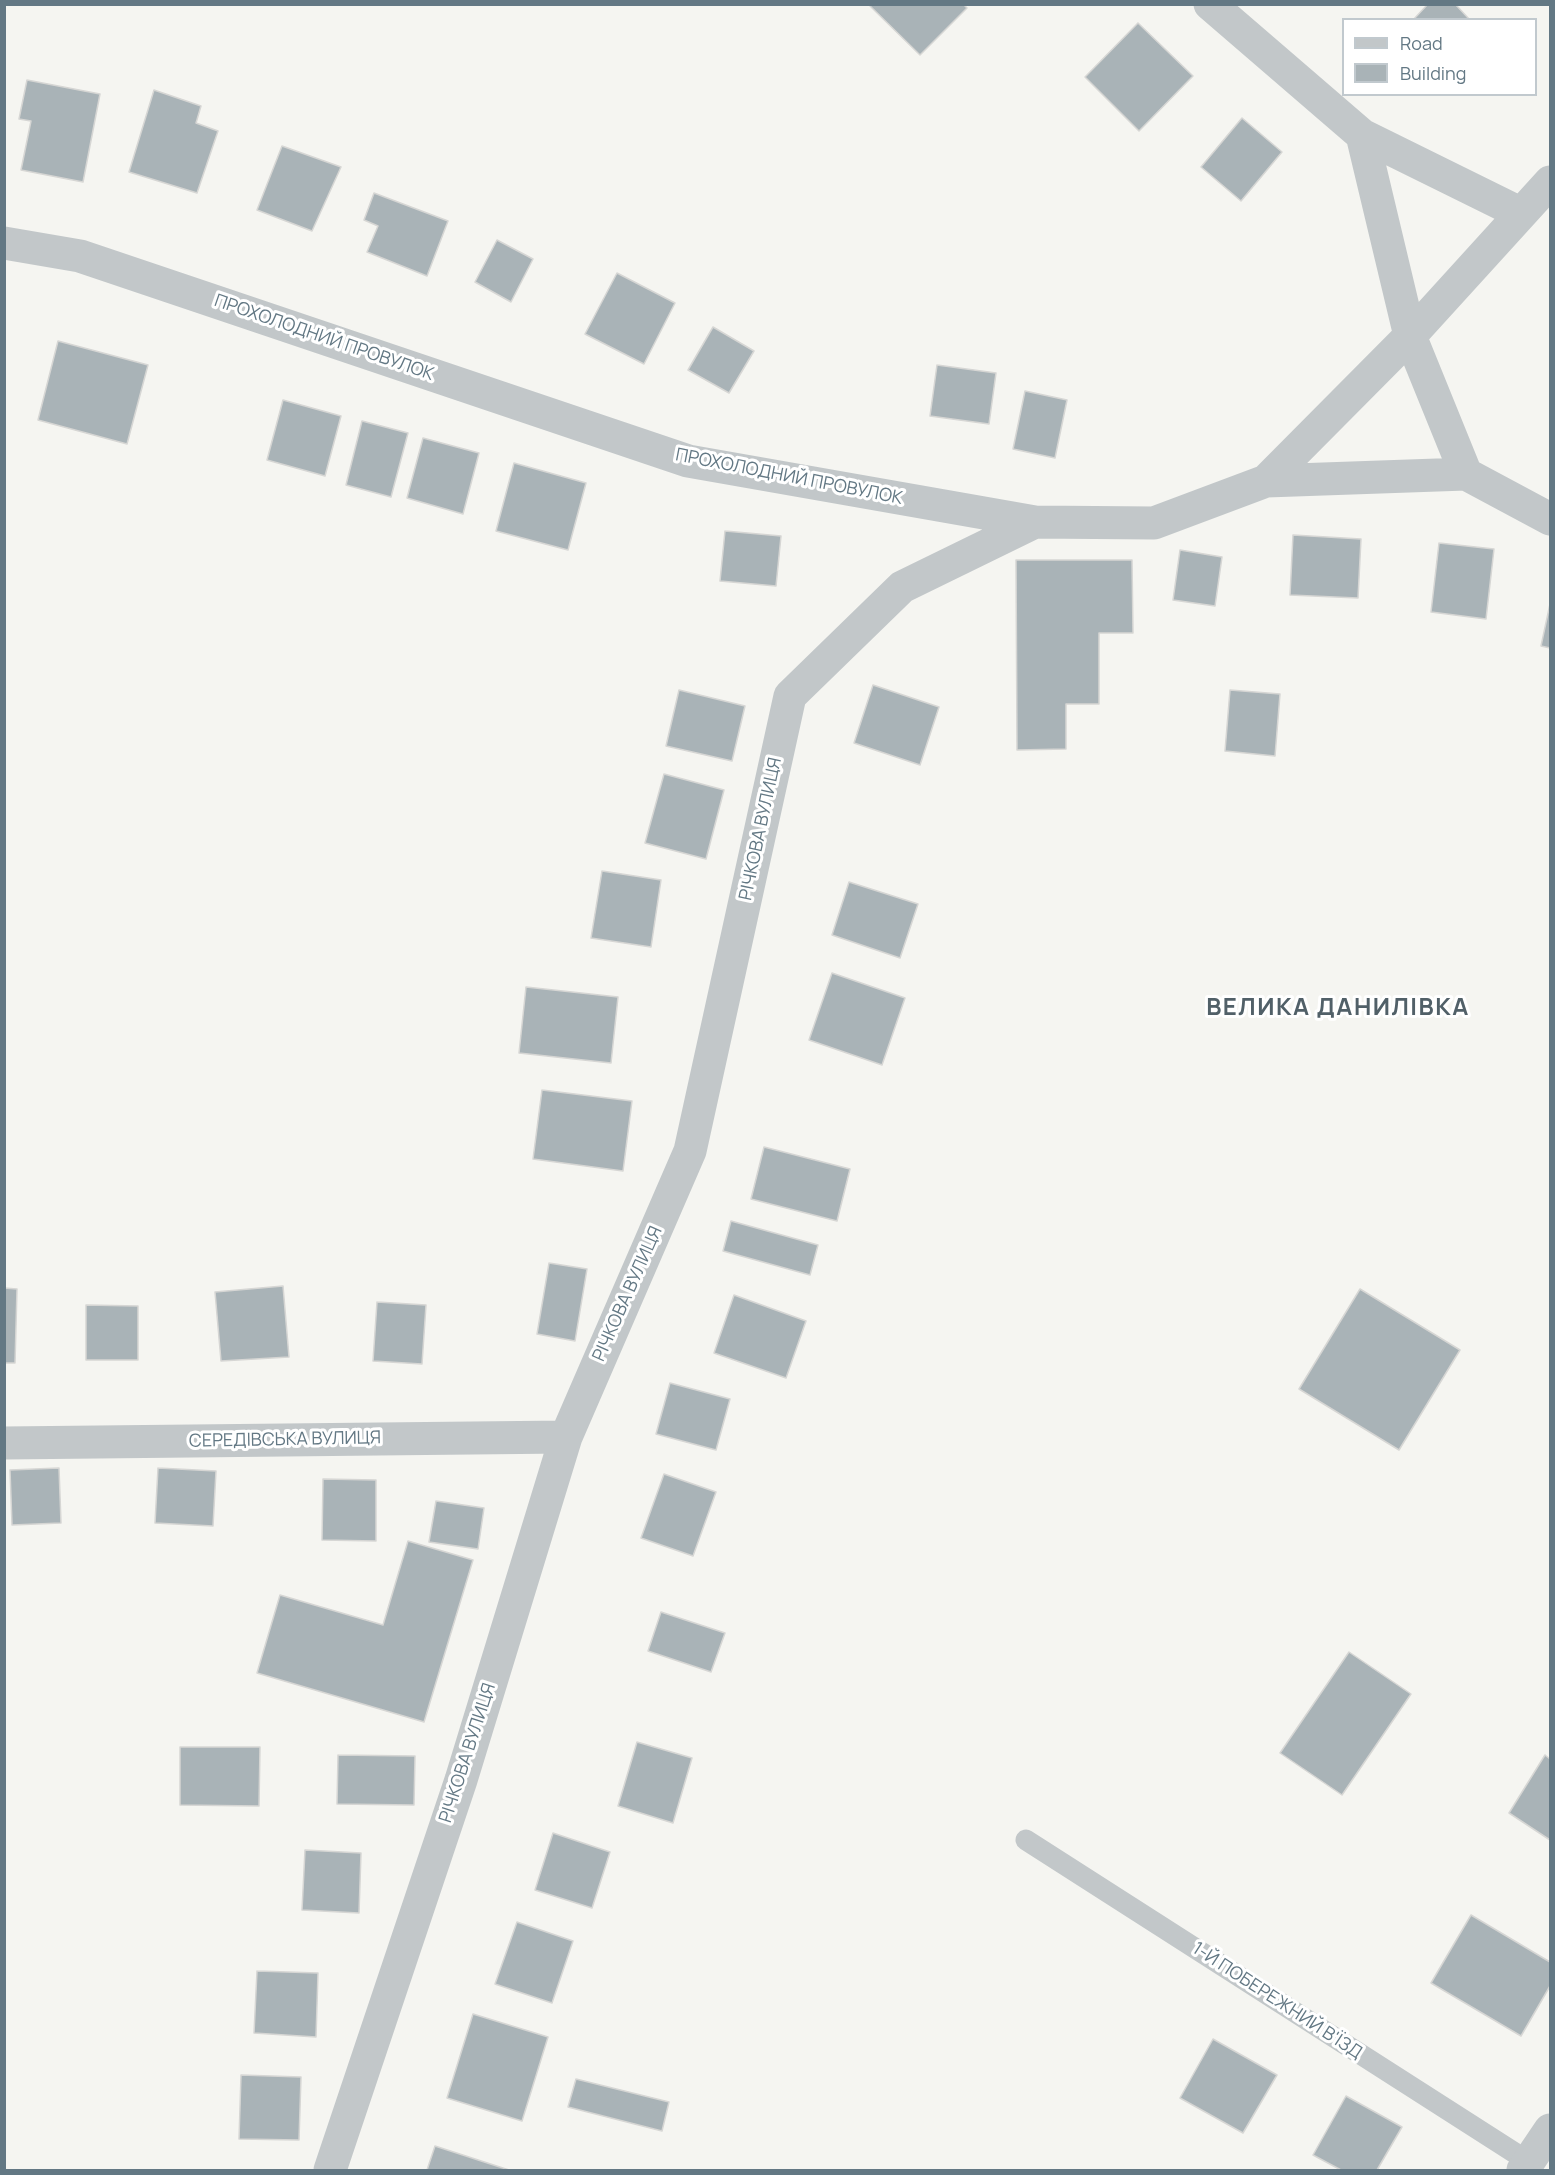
<!DOCTYPE html>
<meta charset="utf-8">
<style>
body{margin:0}
#map{position:relative;width:1555px;height:2175px;overflow:hidden;background:#f5f5f1;font-family:Manrope,sans-serif}
canvas{display:block}
.frame{position:absolute;inset:0;border:6px solid #637884;pointer-events:none}
.legend{position:absolute;left:1342px;top:18px;width:195px;height:78px;box-sizing:border-box;background:#fff;border:2px solid #c1c9ce;margin:0;padding:8px 10px;list-style:none;font-size:18px;color:#637884}
.legend li{display:flex;align-items:center;gap:12px;height:30px}
.legend b{width:30px;border:2px solid #c1c9ce}
</style>
<div id="map">
<canvas width="1555" height="2175"></canvas>
<div class="frame"></div>
<ul class="legend">
<li><b style="height:8px;background:#c2c7c9"></b>Road</li>
<li><b style="height:16px;background:#a9b3b7"></b>Building</li>
</ul>
</div>
<script>
const ctx = document.querySelector('canvas').getContext('2d');
ctx.lineJoin = 'round';
function fill(path, color) {
  ctx.fillStyle = color;
  ctx.fill(path, 'evenodd');
}
function poly(rows) {
  const path = new Path2D();
  for (const r of rows) {
    path.moveTo(r[0], r[1]);
    for (let i = 2; i < r.length; i += 2) path.lineTo(r[i], r[i + 1]);
  }
  return path;
}
function strokePath(path, color, width, dash) {
  ctx.strokeStyle = color;
  ctx.lineWidth = width;
  ctx.lineCap = dash ? 'butt' : 'round';
  ctx.setLineDash(dash || []);
  ctx.stroke(path);
}
function drawText(font, color, halo, rows, align = 'center') {
  ctx.font = font + ' Manrope,sans-serif';
  ctx.lineWidth = 6;
  ctx.setLineDash([]);
  ctx.textBaseline = 'middle';
  ctx.strokeStyle = halo;
  ctx.fillStyle = color;
  for (const [text, x, y, turn = 0] of rows) {
    ctx.save();
    ctx.translate(x, y);
    ctx.rotate((+turn || 0) * Math.PI / 180);
    ctx.textAlign = isNaN(turn) ? turn : align;
    if (halo) ctx.strokeText(text, 0, 0);
    ctx.fillText(text, 0, 0);
    ctx.restore();
  }
}
const building = poly([
 [868,4,963,4,967,8,920,55,868,4],
 [1428,4,1455,4,1470,20,1413,20,1428,4],
 [1138,23,1193,76,1139,131,1085,77,1138,23],
 [27,80,100,94,83,182,21,170,31,121,19,119,27,80],
 [154,90,201,106,196,123,218,131,197,193,129,172,154,90],
 [1242,118,1282,152,1241,201,1201,167,1242,118],
 [282,146,341,167,312,231,257,210,282,146],
 [374,193,448,221,427,276,367,252,378,226,364,220,374,193],
 [497,240,533,259,511,302,475,282,497,240],
 [617,273,675,303,644,364,585,334,617,273],
 [713,327,754,351,729,393,688,370,713,327],
 [58,341,148,365,127,444,38,420,58,341],
 [937,365,996,373,989,424,930,416,937,365],
 [1025,391,1067,400,1055,458,1013,449,1025,391],
 [283,400,341,416,325,476,267,460,283,400],
 [362,421,408,433,391,497,346,485,362,421],
 [423,438,479,453,463,514,407,498,423,438],
 [514,463,586,483,568,550,496,531,514,463],
 [725,531,781,536,776,586,720,581,725,531],
 [1293,535,1361,539,1358,598,1290,595,1293,535],
 [1439,543,1494,549,1486,619,1431,612,1439,543],
 [1180,550,1222,557,1215,606,1173,600,1180,550],
 [1016,560,1132,560,1133,633,1099,633,1099,704,1066,704,1066,749,1017,750,1016,560],
 [1550,604,1550,648,1541,646,1550,604],
 [873,685,939,707,920,765,854,743,873,685],
 [679,690,745,706,732,761,666,746,679,690],
 [1230,690,1280,694,1275,756,1225,751,1230,690],
 [664,774,724,790,706,859,645,843,664,774],
 [602,871,661,880,651,947,591,938,602,871],
 [849,882,918,904,900,958,832,935,849,882],
 [832,973,905,998,882,1065,809,1040,832,973],
 [526,987,618,997,611,1063,519,1053,526,987],
 [542,1090,632,1101,623,1171,533,1159,542,1090],
 [764,1147,850,1169,837,1221,751,1199,764,1147],
 [731,1221,818,1245,810,1275,723,1251,731,1221],
 [549,1263,587,1269,575,1341,537,1334,549,1263],
 [283,1286,289,1357,221,1361,215,1292,283,1286],
 [4,1288,17,1289,15,1363,4,1363,4,1288],
 [1360,1289,1460,1350,1399,1450,1299,1389,1360,1289],
 [734,1295,806,1321,786,1378,714,1353,734,1295],
 [377,1302,426,1305,422,1364,373,1361,377,1302],
 [86,1305,138,1306,138,1360,86,1360,86,1305],
 [670,1383,730,1399,716,1450,656,1434,670,1383],
 [59,1468,61,1523,12,1525,10,1470,59,1468],
 [158,1468,216,1471,213,1526,155,1523,158,1468],
 [664,1474,716,1492,693,1556,641,1538,664,1474],
 [323,1479,376,1480,376,1541,322,1540,323,1479],
 [436,1501,484,1508,478,1549,429,1542,436,1501],
 [408,1541,473,1560,424,1722,257,1673,280,1595,383,1625,408,1541],
 [661,1612,725,1633,711,1672,648,1651,661,1612],
 [1349,1652,1411,1694,1342,1795,1280,1753,1349,1652],
 [637,1742,692,1758,673,1823,618,1806,637,1742],
 [180,1747,260,1747,259,1806,180,1805,180,1747],
 [338,1755,415,1756,414,1805,337,1804,338,1755],
 [1545,1755,1550,1759,1550,1840,1509,1813,1545,1755],
 [553,1833,610,1852,592,1908,535,1890,553,1833],
 [305,1850,361,1853,359,1913,302,1910,305,1850],
 [1471,1915,1550,1962,1550,1986,1521,2036,1431,1983,1471,1915],
 [517,1922,573,1941,552,2003,495,1984,517,1922],
 [257,1971,318,1973,316,2037,254,2033,257,1971],
 [473,2014,548,2037,522,2121,447,2098,473,2014],
 [1213,2039,1277,2075,1243,2133,1180,2098,1213,2039],
 [241,2075,301,2077,299,2140,239,2139,241,2075],
 [576,2079,669,2102,662,2131,568,2107,576,2079],
 [1346,2096,1402,2127,1377,2170,1341,2170,1313,2155,1346,2096],
 [435,2146,509,2170,427,2170,435,2146]
]);
const service = poly([
 [1026,1840,1529,2162]
]);
const minor = poly([
 [1210,4,1362,135,1410,336,1466,474],
 [1362,135,1520,213],
 [4,243,80,256,688,461,1035,522,1154,523,1266,481,1466,474,1550,519],
 [1266,481,1410,336,1550,182],
 [4,1443,566,1437],
 [330,2170,461,1780,566,1437,690,1151,790,696,902,587,1035,522],
 [1523,2170,1550,2130]
]);
const streetNames = [
 ["ПРОХОЛОДНИЙ ПРОВУЛОК",324,338,19],
 ["ПРОХОЛОДНИЙ ПРОВУЛОК",789,477,11],
 ["РІЧКОВА ВУЛИЦЯ",761,829,-78],
 ["РІЧКОВА ВУЛИЦЯ",628,1294,-66],
 ["СЕРЕДІВСЬКА ВУЛИЦЯ",285,1440,-1],
 ["РІЧКОВА ВУЛИЦЯ",468,1753,-72],
 ["1-Й ПОБЕРЕЖНИЙ В'ЇЗД",1277,2001,33]
];
const districtNames = [
 ["ВЕЛИКА ДАНИЛІВКА",1338,1008]
];
fill(building, '#a9b3b7');
strokePath(building, '#d6d6d4', 1.5);
strokePath(service, '#c2c7c9', 21);
strokePath(minor, '#c2c7c9', 33);
drawText('18px', '#637884', '#fff', streetNames);
ctx.letterSpacing = '1.5px';
drawText('bold 24px', '#516068', '#fff', districtNames);
ctx.letterSpacing = '0px';
</script>
